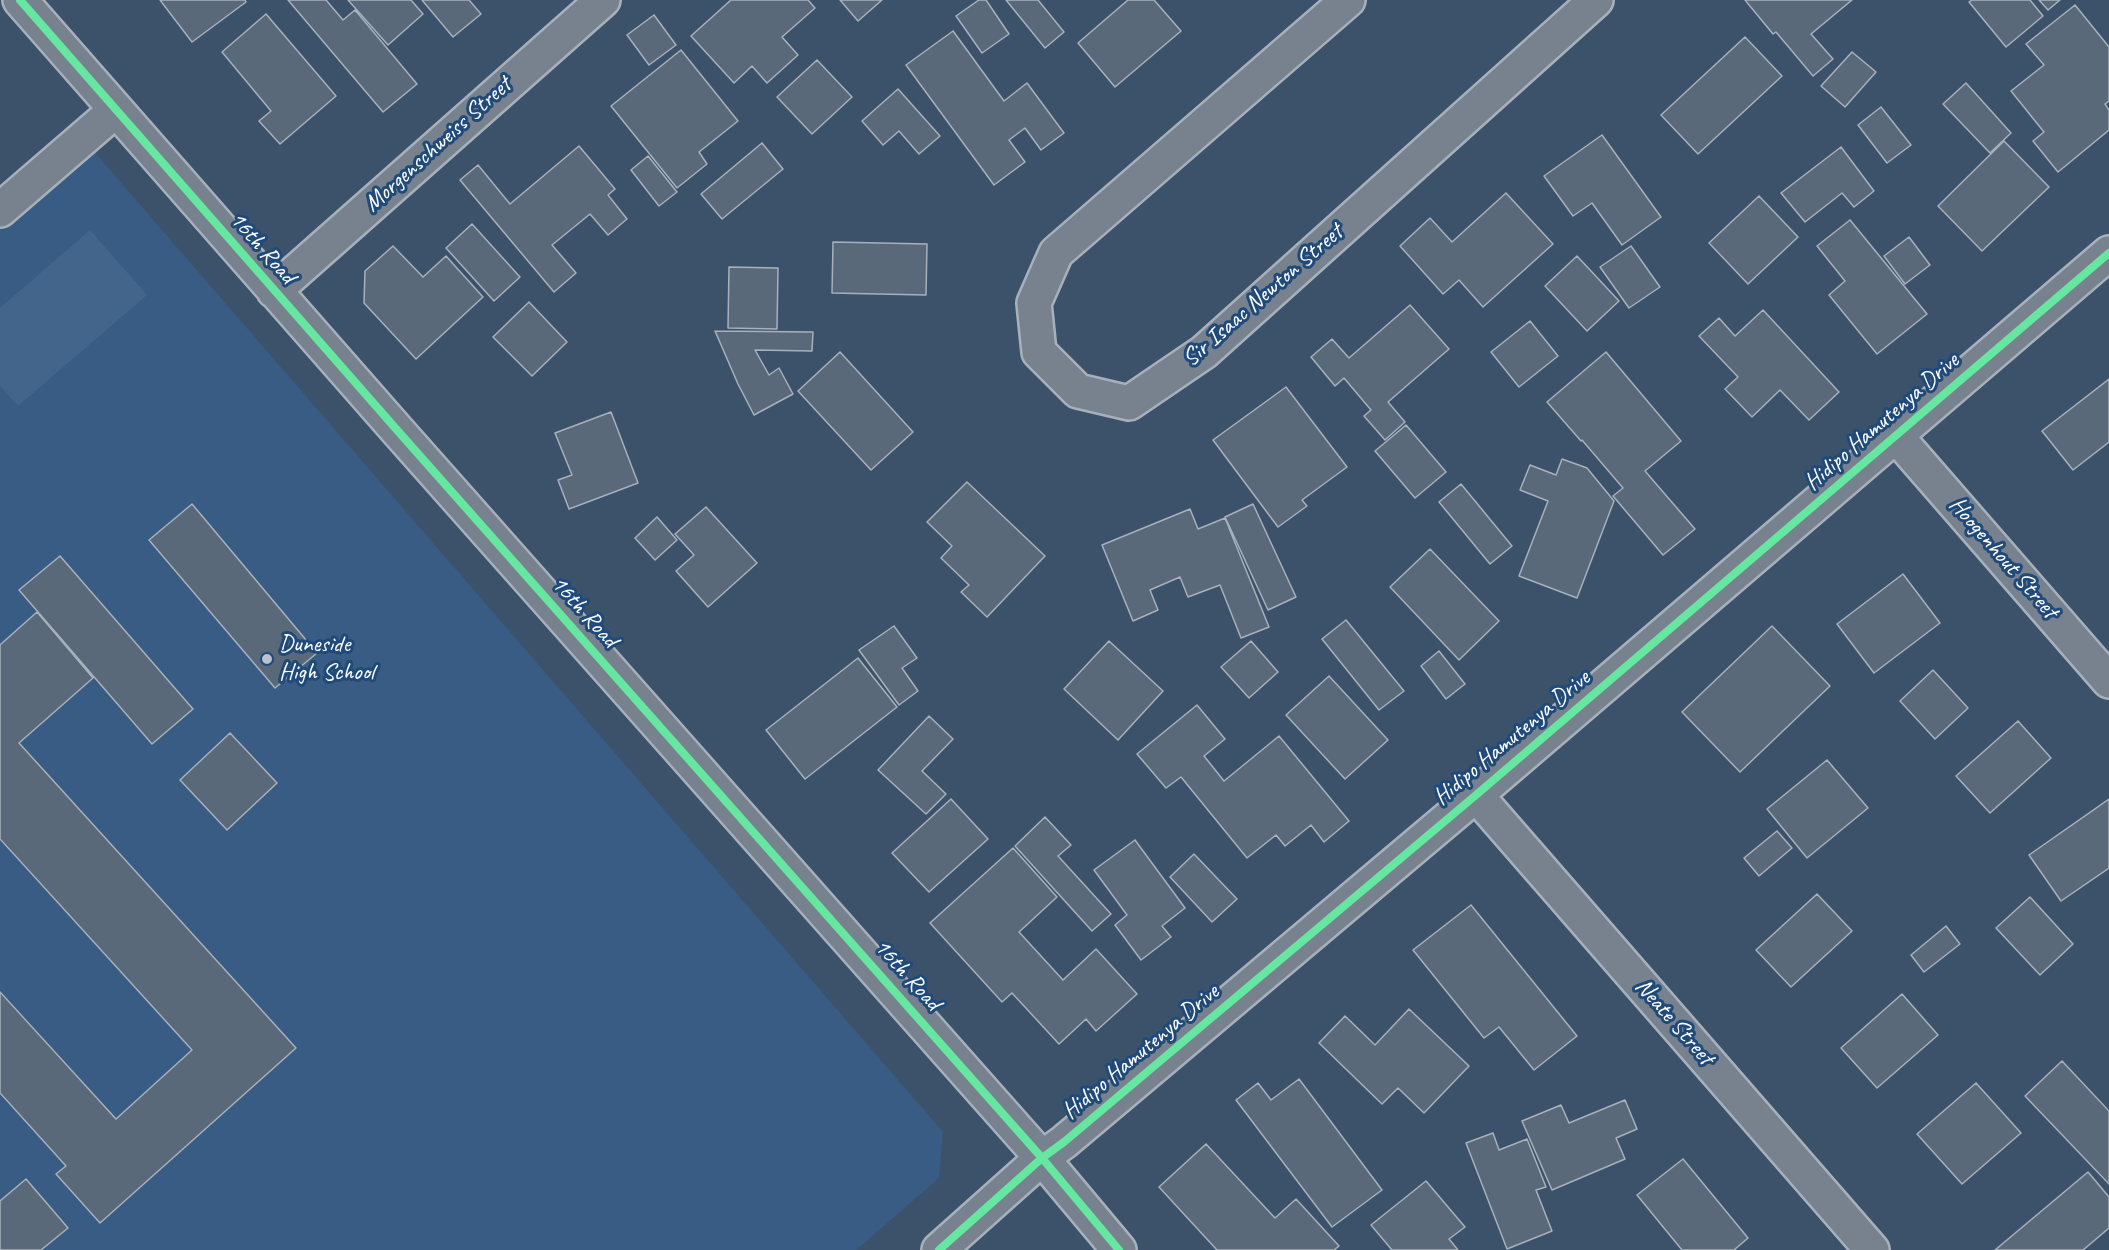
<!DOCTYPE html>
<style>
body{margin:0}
canvas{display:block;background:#3c526b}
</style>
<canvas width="2109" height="1250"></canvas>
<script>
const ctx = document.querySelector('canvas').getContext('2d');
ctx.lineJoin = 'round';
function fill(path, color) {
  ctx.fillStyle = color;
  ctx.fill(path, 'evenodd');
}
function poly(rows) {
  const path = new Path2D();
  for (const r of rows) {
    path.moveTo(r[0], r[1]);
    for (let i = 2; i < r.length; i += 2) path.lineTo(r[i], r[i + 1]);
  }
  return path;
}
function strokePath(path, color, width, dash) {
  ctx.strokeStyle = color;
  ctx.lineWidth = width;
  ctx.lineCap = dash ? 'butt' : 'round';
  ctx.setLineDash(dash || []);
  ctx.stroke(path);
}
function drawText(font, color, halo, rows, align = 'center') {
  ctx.font = font + ' Caveat,sans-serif';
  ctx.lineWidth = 6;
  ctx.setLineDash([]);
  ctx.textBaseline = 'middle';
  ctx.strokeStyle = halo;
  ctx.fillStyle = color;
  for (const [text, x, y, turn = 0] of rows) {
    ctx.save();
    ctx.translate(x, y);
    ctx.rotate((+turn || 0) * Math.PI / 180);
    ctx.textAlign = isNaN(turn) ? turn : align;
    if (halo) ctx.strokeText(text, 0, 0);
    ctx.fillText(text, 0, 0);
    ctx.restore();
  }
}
const built = poly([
 [71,125,943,1132,939,1178,856,1250,0,1250,0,186]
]);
const green = poly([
 [90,230,147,295,18,406,0,386,0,308]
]);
const building = poly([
 [160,0,245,0,246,2,192,42,160,0],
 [288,0,326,0,343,20,355,10,417,84,383,112,288,0],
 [348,0,411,0,423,14,388,45,348,0],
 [422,0,469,0,481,14,453,37,422,0],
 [731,0,808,0,815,8,782,37,798,55,767,83,752,66,734,83,691,36,731,0],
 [840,0,882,0,858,21,840,0],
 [979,0,986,0,1009,34,982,53,956,16,979,0],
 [1006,0,1038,0,1064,32,1045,48,1006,0],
 [1128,0,1154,0,1181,31,1115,87,1078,43,1128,0],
 [1745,0,1852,0,1811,34,1833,59,1813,76,1776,32,1773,34,1745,0],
 [1972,0,2030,0,2043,16,2006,47,1969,2,1972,0],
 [2039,0,2060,0,2048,10,2039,0],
 [2075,5,2109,47,2109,101,2105,104,2109,110,2109,130,2058,172,2033,141,2044,132,2011,91,2044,65,2026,44,2075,5],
 [266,14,336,96,280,144,259,121,271,111,222,52,266,14],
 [654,15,676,45,649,65,627,35,654,15],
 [953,31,1004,101,1027,83,1064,133,1041,150,1025,128,1009,140,1025,162,994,185,906,65,953,31],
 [1745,37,1782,76,1698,154,1661,115,1745,37],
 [681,50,738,121,699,152,707,164,677,188,611,106,681,50],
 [1852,52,1876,72,1845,107,1821,86,1852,52],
 [817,60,852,97,812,134,777,97,817,60],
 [1966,83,2011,133,1990,153,1943,104,1966,83],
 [898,89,940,136,919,154,899,131,883,145,862,121,898,89],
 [1881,107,1911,145,1887,163,1858,125,1881,107],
 [1602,135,1661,217,1622,245,1592,203,1573,216,1544,176,1602,135],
 [2004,141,2049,187,1982,251,1938,206,2004,141],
 [762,143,783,169,722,219,701,194,762,143],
 [579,146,615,189,608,195,627,219,608,235,590,214,552,245,576,273,554,292,460,180,478,165,510,204,579,146],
 [1841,147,1874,191,1854,207,1842,193,1805,222,1781,193,1841,147],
 [648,156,677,192,659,206,631,170,648,156],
 [1506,193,1553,244,1483,307,1459,280,1443,294,1400,246,1430,218,1452,242,1506,193],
 [1759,196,1798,237,1748,284,1709,243,1759,196],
 [1850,220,1927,314,1877,354,1829,295,1845,281,1817,246,1850,220],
 [472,224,520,277,494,301,446,248,472,224],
 [1909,237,1930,265,1905,284,1884,256,1909,237],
 [833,242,927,244,926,295,832,293,833,242],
 [393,246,423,277,446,256,483,297,416,359,364,303,365,271,393,246],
 [1631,246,1660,287,1629,308,1600,267,1631,246],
 [1577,256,1619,301,1587,331,1545,286,1577,256],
 [729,267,778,268,777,329,728,328,729,267],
 [529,302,567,342,532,376,493,337,529,302],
 [1410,305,1449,349,1388,402,1405,422,1385,440,1364,416,1371,410,1344,378,1335,386,1311,357,1332,339,1349,358,1410,305],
 [1763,310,1839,392,1809,420,1780,390,1752,417,1725,389,1738,377,1699,336,1719,318,1735,336,1763,310],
 [1530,321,1558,356,1519,387,1491,352,1530,321],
 [715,331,813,332,812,351,755,350,769,375,779,368,793,394,754,415,738,384,715,331],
 [840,352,913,432,871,470,798,391,840,352],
 [1606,352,1681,441,1645,471,1695,529,1663,555,1613,496,1623,488,1582,440,1581,441,1547,402,1606,352],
 [2109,379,2109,442,2073,470,2042,431,2109,379],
 [1286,387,1347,467,1302,500,1307,506,1278,527,1213,440,1286,387],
 [611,412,638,483,569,509,558,480,572,475,555,433,611,412],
 [1406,425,1446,472,1415,498,1375,451,1406,425],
 [1562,459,1587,468,1614,501,1577,598,1519,576,1548,501,1520,490,1530,465,1556,475,1562,459],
 [967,482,1045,556,987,617,961,592,969,585,941,558,952,546,927,522,967,482],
 [1461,484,1512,546,1490,564,1439,502,1461,484],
 [192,504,317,653,275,688,149,540,192,504],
 [1253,504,1296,597,1268,610,1225,517,1253,504],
 [706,507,757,563,708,607,676,571,694,555,675,534,706,507],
 [1190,509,1198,529,1225,518,1269,627,1241,638,1220,585,1188,597,1180,577,1150,590,1158,610,1133,621,1102,545,1190,509],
 [657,517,677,540,655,560,635,538,657,517],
 [1430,549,1499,621,1459,660,1390,587,1430,549],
 [60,556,193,709,152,744,19,590,60,556],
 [1903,574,1940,623,1874,673,1837,624,1903,574],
 [37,612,93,678,19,743,296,1048,100,1223,56,1174,66,1166,0,1093,0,992,116,1119,192,1050,0,839,0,645,37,612],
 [1346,620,1404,691,1379,710,1322,639,1346,620],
 [894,626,917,658,902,668,918,691,899,705,859,650,894,626],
 [1772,626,1830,686,1740,772,1682,712,1772,626],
 [1109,641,1163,691,1118,740,1064,689,1109,641],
 [1251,641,1278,672,1249,698,1221,667,1251,641],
 [1439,651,1465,684,1446,699,1421,666,1439,651],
 [858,658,897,707,805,779,766,730,858,658],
 [1933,670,1968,708,1935,739,1900,701,1933,670],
 [1329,676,1388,740,1345,779,1286,715,1329,676],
 [1197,705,1225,739,1204,756,1224,781,1279,736,1349,821,1324,842,1311,825,1285,846,1276,835,1247,858,1181,777,1166,788,1137,754,1197,705],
 [929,716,953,739,922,771,946,794,926,814,878,770,929,716],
 [2018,721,2051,758,1990,813,1956,776,2018,721],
 [230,733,277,783,227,830,180,780,230,733],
 [1827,760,1868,808,1807,858,1767,809,1827,760],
 [951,799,988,839,929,892,892,853,951,799],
 [2109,799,2109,868,2061,901,2029,855,2109,799],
 [1045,817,1071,845,1058,856,1111,914,1092,931,1015,846,1045,817],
 [1777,831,1792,848,1759,876,1744,858,1777,831],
 [1135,840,1185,908,1162,926,1171,937,1141,960,1115,925,1127,915,1094,870,1135,840],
 [1013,848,1057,897,1019,932,1063,980,1096,949,1137,994,1096,1031,1086,1019,1059,1044,1012,993,1002,1002,930,923,1013,848],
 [1194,854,1237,899,1212,922,1170,877,1194,854],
 [1817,894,1852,931,1791,987,1756,950,1817,894],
 [2030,897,2073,944,2040,975,1996,928,2030,897],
 [1471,905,1577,1036,1534,1070,1499,1027,1484,1038,1413,950,1471,905],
 [1946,926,1960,944,1924,972,1911,955,1946,926],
 [1902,994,1938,1035,1877,1088,1841,1048,1902,994],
 [1409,1009,1469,1066,1424,1113,1398,1088,1382,1104,1319,1043,1345,1016,1375,1045,1409,1009],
 [2062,1061,2109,1111,2109,1184,2025,1096,2062,1061],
 [1299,1079,1382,1190,1332,1227,1236,1100,1258,1083,1271,1100,1299,1079],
 [1976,1083,2021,1133,1962,1184,1917,1134,1976,1083],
 [1625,1100,1637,1129,1616,1138,1625,1159,1552,1190,1522,1121,1561,1105,1569,1123,1625,1100],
 [1493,1133,1499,1150,1527,1139,1546,1187,1536,1190,1552,1231,1507,1249,1466,1143,1493,1133],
 [1206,1144,1275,1218,1296,1199,1339,1246,1334,1250,1217,1250,1159,1187,1206,1144],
 [1683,1159,1748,1238,1734,1250,1682,1250,1637,1195,1683,1159],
 [2088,1172,2109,1197,2109,1228,2083,1250,1995,1250,2088,1172],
 [26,1179,68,1228,41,1250,0,1250,0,1201,26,1179],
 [1426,1181,1465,1227,1449,1239,1458,1250,1392,1250,1371,1225,1426,1181]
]);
const minor = poly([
 [20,0,397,430,1042,1158,1119,1250],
 [1348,0,1056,253,1034,303,1039,352,1078,391,1129,403,1204,352,1596,0],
 [0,210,116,110],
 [274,291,603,0],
 [1896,436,2109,681],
 [1476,795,1872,1250],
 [939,1250,1042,1158,1064,1142,1476,795,2109,253]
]);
const cycleway = poly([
 [20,0,397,430,1042,1158,1119,1250],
 [939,1250,1042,1158,1064,1142,1476,795,2109,253]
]);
const markers = [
 [267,659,6,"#bbc2cb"]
];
const streetNames = [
 ["Morgenschweiss Street",438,145,-42],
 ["16th Road",262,248,49],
 ["Sir Isaac Newton Street",1263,296,-41],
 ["Hidipo Hamutenya Drive",1882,422,-41],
 ["Hoogenhout Street",2003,558,49],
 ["16th Road",584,612,48],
 ["Hidipo Hamutenya Drive",1512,738,-40],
 ["16th Road",907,975,48],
 ["Neate Street",1674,1022,49],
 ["Hidipo Hamutenya Drive",1141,1052,-40]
];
const poiNames = [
 ["Duneside",279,645],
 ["High School",279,673]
];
fill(built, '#385c84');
fill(green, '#43658b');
fill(building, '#59697a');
strokePath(building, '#a7b1bc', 1.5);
strokePath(minor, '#a7b1bc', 38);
strokePath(minor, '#77828e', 33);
strokePath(cycleway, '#66e7a1', 8);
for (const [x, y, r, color] of markers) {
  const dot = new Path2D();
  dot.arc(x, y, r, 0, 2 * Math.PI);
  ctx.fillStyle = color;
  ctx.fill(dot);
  strokePath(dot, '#1f4a7a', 2);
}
drawText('24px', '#fff', '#1f4a7a', streetNames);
drawText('24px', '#fff', '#1f4a7a', poiNames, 'left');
</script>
